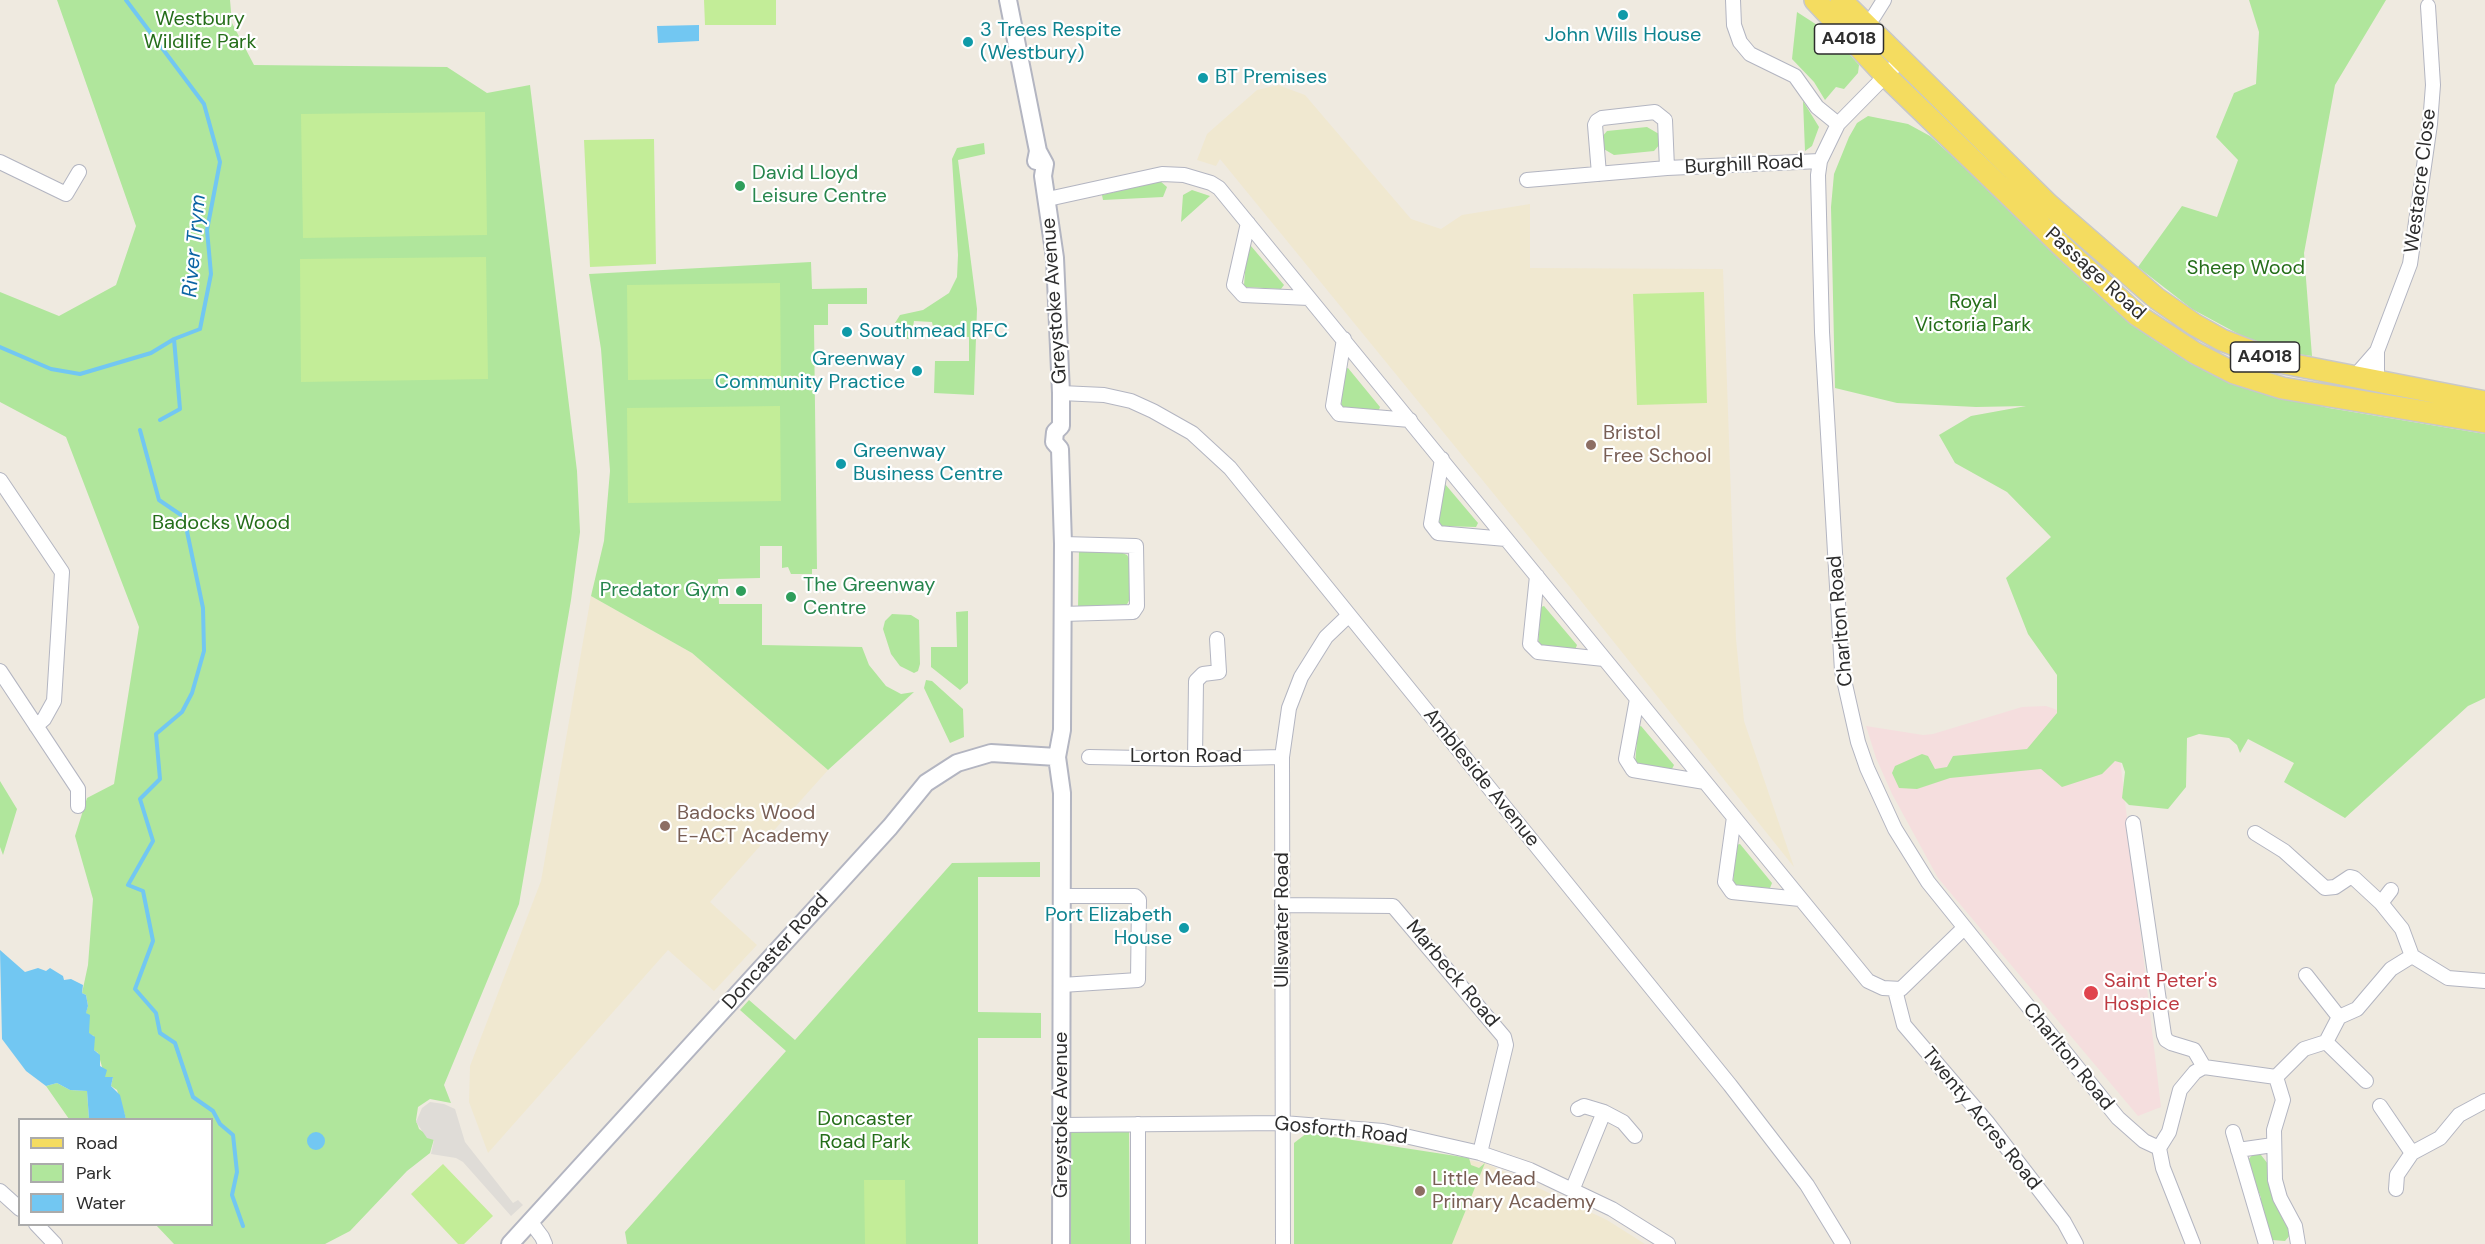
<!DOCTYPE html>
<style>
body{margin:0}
#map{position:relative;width:2485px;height:1244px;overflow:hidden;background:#efeae0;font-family:"DM Sans",sans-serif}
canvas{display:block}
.legend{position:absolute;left:18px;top:1118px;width:195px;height:108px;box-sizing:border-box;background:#fff;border:2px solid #ababab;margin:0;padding:8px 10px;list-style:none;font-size:18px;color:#2d2d2d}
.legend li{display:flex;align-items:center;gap:12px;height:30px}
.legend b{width:30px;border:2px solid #ababab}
</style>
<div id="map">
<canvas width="2485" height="1244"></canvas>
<ul class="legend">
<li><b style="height:8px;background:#f4dc60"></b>Road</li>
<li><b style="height:16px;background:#b0e69c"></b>Park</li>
<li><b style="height:16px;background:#72c7f2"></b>Water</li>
</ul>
</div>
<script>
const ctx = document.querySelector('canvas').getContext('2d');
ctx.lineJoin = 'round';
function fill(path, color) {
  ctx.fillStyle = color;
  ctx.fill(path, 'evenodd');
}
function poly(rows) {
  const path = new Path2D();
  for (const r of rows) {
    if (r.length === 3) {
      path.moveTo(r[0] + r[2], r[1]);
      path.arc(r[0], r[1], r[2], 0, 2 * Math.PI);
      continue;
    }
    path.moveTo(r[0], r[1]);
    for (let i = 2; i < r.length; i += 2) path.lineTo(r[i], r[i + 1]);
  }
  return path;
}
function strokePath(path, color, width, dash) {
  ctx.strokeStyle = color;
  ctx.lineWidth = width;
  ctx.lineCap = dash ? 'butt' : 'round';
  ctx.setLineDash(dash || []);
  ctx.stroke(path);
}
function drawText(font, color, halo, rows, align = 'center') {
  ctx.font = font + ' "DM Sans",sans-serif';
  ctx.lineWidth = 4.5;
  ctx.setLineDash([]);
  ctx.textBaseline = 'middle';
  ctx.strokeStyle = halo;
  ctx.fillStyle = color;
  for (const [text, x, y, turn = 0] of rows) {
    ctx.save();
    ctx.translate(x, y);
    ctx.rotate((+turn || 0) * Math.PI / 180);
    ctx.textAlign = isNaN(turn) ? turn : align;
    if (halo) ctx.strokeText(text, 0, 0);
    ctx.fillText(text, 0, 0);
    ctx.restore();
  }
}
const education = poly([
 [1278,85,1305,95,1411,219,1441,229,1462,215,1530,204,1530,268,1723,269,1736,639,1744,721,1794,867,1569,586,1220,159,1216,166,1197,160,1207,134,1257,90],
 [591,596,692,653,828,770,710,902,757,945,714,991,668,950,488,1153,469,1102,470,1066,541,881],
 [1307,1133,1485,1163,1607,1220,1645,1244,1294,1244,1294,1143]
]);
const medical = poly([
 [2046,706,2074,716,2118,742,2161,1107,2138,1116,1938,878,1892,794,1876,758,1866,726,1923,735,1933,734,2022,707]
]);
const green = poly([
 [57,0,230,0,232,23,254,65,447,67,487,93,530,85,577,471,580,532,571,600,519,904,444,1085,451,1103,430,1099,418,1107,416,1120,419,1129,434,1139,430,1153,407,1171,350,1231,325,1244,174,1244,156,1225,212,1224,212,1120,126,1119,117,1090,111,1086,113,1077,105,1077,98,1053,94,1050,94,1036,89,1034,86,1012,88,1006,86,995,82,993,88,965,93,899,75,836,87,798,114,784,139,627,66,437,0,402,0,292,59,316,116,285,136,226],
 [2249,0,2386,0,2335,85,2304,253,2312,356,2279,352,2242,336,2192,309,2138,267,2182,206,2217,217,2238,160,2216,137,2234,93,2256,84,2259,32],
 [1797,12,1831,34,1859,65,1858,73,1844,89,1836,87,1825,100,1814,82,1792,59],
 [1803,101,1819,127,1812,146,1805,151],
 [1868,116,1908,124,1930,136,2151,338,2188,362,2256,391,2329,408,2485,434,2485,698,2468,706,2345,818,2284,782,2294,763,2248,739,2240,753,2237,745,2229,738,2199,734,2187,738,2186,787,2168,809,2129,805,2122,798,2125,772,2122,763,2115,761,2102,774,2062,787,2041,769,1950,778,1917,789,1899,788,1892,773,1895,766,1922,754,1928,756,1935,769,1947,767,1953,756,2027,749,2057,713,2057,675,2028,634,2006,578,2051,537,2007,492,1955,463,1939,435,1971,416,2026,406,1976,407,1897,403,1835,388,1831,207,1834,174,1849,137,1857,123],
 [1647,127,1659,134,1660,144,1654,151,1614,155,1602,148,1601,138,1607,131],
 [984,143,985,154,958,160,977,309,974,395,934,393,935,361,969,361,969,337,935,336,932,322,914,321,911,339,900,339,900,324,895,323,900,315,923,310,949,293,957,277,958,255,952,159,957,148],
 [1160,181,1167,187,1163,197,1103,200,1102,195],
 [1192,190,1210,196,1181,222,1183,195],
 [1251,246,1284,285,1281,289,1246,287,1244,285,1247,247],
 [811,262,812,289,867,288,867,304,828,304,828,325,814,325,817,569,812,569,812,574,791,574,788,567,782,568,782,546,760,546,760,578,718,579,719,604,762,604,762,645,862,647,869,665,886,686,901,694,914,692,828,770,692,653,591,596,604,541,610,471,601,349,589,274],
 [1348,368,1380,407,1378,412,1343,410,1341,407,1344,369],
 [1445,484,1478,523,1476,527,1441,526,1439,523,1442,485],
 [1079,550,1118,551,1127,555,1130,560,1130,599,1126,606,1078,609],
 [1544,606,1577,645,1575,650,1538,645,1541,607],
 [968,611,968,683,960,690,931,667,931,647,957,647,956,612],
 [892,614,911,615,919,620,920,664,918,671,914,673,900,666,891,654,883,629,885,621],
 [926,680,932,681,963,709,964,737,950,743,924,688],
 [1641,726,1674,765,1672,769,1637,767,1635,765,1638,727],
 [0,781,17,809,3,855,0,847],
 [1740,844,1772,883,1770,888,1735,886,1733,883,1736,845],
 [1040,862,1040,877,978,877,978,1012,1041,1013,1041,1038,978,1038,978,1244,627,1244,625,1232,786,1051,740,1010,749,1000,795,1040,952,863],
 [57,1083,70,1090,87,1091,89,1119,69,1119,46,1086],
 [1069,1129,1129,1129,1130,1244,1070,1244],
 [1307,1133,1469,1158,1471,1165,1479,1168,1485,1163,1452,1244,1294,1244,1294,1143],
 [2254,1153,2261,1155,2268,1164,2290,1225,2291,1234,2285,1241,2272,1240,2261,1214,2261,1198,2247,1161]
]);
const pitch = poly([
 [704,0,776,0,776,25,705,25],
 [485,112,487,235,303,238,301,114],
 [654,139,656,264,590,267,584,140],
 [486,257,488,379,301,382,300,259],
 [780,283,781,378,628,380,627,285],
 [1704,292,1707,403,1637,405,1633,294],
 [780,406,781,501,628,503,627,408],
 [443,1164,493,1216,464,1244,458,1244,411,1194],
 [864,1180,905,1180,906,1244,865,1244]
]);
const plaza = poly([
 [430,1102,444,1104,455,1109,465,1142,513,1203,518,1200,523,1205,511,1216,463,1162,456,1158,431,1154,434,1140,427,1138,416,1122,422,1108]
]);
const water = poly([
 [699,25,699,41,658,43,657,26],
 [0,950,25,972,38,968,46,971,50,968,63,976,64,980,71,979,83,985,82,993,86,995,88,1006,86,1013,90,1015,89,1033,95,1037,94,1050,100,1055,100,1066,107,1070,105,1077,113,1077,111,1086,120,1095,126,1119,89,1119,87,1091,70,1090,57,1083,46,1086,26,1071,2,1039],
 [316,1141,9]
]);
const stream = poly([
 [126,0,204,104,220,162,207,230,211,274,200,329,174,339,180,409,160,420],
 [0,347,51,369,80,374,151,353,174,339],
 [140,430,159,500,184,517,203,608,204,651,192,693,182,712,156,734,160,779,140,799,153,841,128,885,143,891,153,941,135,989,156,1013,160,1033,175,1043,193,1097,213,1111,220,1124,233,1135,237,1172,232,1195,243,1226]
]);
const minor = poly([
 [1733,0,1734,25,1740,42,1750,54,1795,76,1817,107,1838,124],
 [1862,29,1874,16,1884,0],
 [1902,59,1838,124,1820,161,1818,175,1822,332,1842,671,1858,742,1867,768,1895,829,1928,882,2118,1118,2144,1141,2159,1148,2163,1168,2193,1244],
 [0,162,66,194,79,172],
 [1599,174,1595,125,1597,121,1602,118,1655,112,1665,120,1667,168],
 [1527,180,1667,168,1820,161],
 [1048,199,1162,174,1184,175,1211,183,1219,188,1868,981,1883,988,1901,989,1964,928],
 [1248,223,1234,285,1243,295,1309,298],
 [1344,339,1333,406,1339,414,1410,420],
 [2356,375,2377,351],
 [2377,380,2377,351,2410,264,2430,124,2433,85,2428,6],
 [1061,393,1104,395,1131,401,1153,411,1192,433,1230,468,1730,1085,1807,1185,1843,1244],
 [1442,459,1431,524,1438,533,1506,539],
 [0,480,62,572,54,701,44,719,36,726],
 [1537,576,1530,644,1538,652,1604,659],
 [1062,614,1133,612,1137,606,1136,546,1063,544],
 [0,671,78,789,78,806],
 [1637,699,1626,759,1633,770,1705,782],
 [1089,757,1195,759,1282,757],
 [1195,759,1196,681,1203,674,1219,672,1217,639],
 [1734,817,1725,882,1732,892,1800,899],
 [2133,823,2164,1035,2166,1040,2171,1043,2194,1050,2204,1067],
 [1062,896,1135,896,1139,900,1138,980,1062,985],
 [2381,903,2391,890],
 [1282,905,1393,906,1504,1037,1506,1045,1480,1153],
 [2412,956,2448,978,2485,981],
 [2306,975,2339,1017],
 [1895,990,1904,1025,1987,1122,2064,1222,2076,1244],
 [2326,1042,2366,1081],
 [2276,1077,2283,1100,2274,1130,2275,1180,2280,1198,2295,1226,2298,1244],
 [2380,1106,2412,1153],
 [1604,1112,1623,1122,1635,1136],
 [1062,1125,1283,1123,1383,1131,1480,1153,1530,1170,1612,1209,1668,1244],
 [2233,1132,2266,1244],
 [2159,1148,2169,1132,2180,1090,2195,1072,2204,1067,2276,1077,2304,1049,2326,1042,2339,1017,2357,1009,2391,969,2412,956,2402,929,2381,903,2354,878,2350,877,2335,887,2325,888,2284,851,2255,833],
 [2238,1150,2273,1145],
 [1573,1188,1604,1112,1584,1106,1578,1109],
 [2396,1189,2397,1175,2412,1153,2440,1138,2459,1115,2485,1101],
 [0,1191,20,1209],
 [530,1221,542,1237,545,1244],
 [36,1224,55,1244],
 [1138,1244,1138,1124],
 [1283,1244,1282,757,1289,708,1301,677,1326,637,1349,615]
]);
const tertiary = poly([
 [1008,0,1038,151,1036,161],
 [1038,151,1045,164,1043,176,1055,258,1061,393,1061,426,1055,432,1054,442,1060,449,1063,544,1062,730,1057,757,1062,793,1061,1244],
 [510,1244,890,827,926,783,957,763,991,753,1057,757]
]);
const primary = poly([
 [1815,0,1886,76,2067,251,2137,315,2195,353,2234,373,2282,388,2485,422],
 [1841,0,2048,204,2156,298,2195,325,2222,340,2279,362,2485,402]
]);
const markers = [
 [1623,15,6,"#0f9aa8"],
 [968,42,6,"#0f9aa8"],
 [1203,78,6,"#0f9aa8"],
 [740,186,6,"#2e9e5b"],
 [847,332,6,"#0f9aa8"],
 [917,371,6,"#0f9aa8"],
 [1591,445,6,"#8d6e63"],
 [841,464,6,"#0f9aa8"],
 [741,591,6,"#2e9e5b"],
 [791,597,6,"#2e9e5b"],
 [665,826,6,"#8d6e63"],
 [1184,928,6,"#0f9aa8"],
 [2091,993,8,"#e0444e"],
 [1420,1191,6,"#8d6e63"]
];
const shields = [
 [1849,39,69],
 [2265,357,69]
];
const shieldNames = [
 ["A4018",1849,39],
 ["A4018",2265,357]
];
const parkNames = [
 ["Westbury",200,20],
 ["Wildlife Park",200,43],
 ["Sheep Wood",2246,269],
 ["Royal",1973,303],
 ["Victoria Park",1973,326],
 ["Badocks Wood",221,524],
 ["Doncaster",865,1120],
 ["Road Park",865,1143]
];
const cultureNames = [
 ["3 Trees Respite",980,31],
 ["(Westbury)",980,54],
 ["John Wills House",1623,36,"center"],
 ["BT Premises",1215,78],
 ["Southmead RFC",859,332],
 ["Greenway",905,360,"right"],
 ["Community Practice",905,383,"right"],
 ["Greenway",853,452],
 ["Business Centre",853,475],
 ["Port Elizabeth",1172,916,"right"],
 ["House",1172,939,"right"]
];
const streetNames = [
 ["Burghill Road",1744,165,-3],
 ["Westacre Close",2421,181,-83],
 ["Passage Road",2095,274,42],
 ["Greystoke Avenue",1055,301,-94],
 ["Charlton Road",1841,621,-95],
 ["Lorton Road",1186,757],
 ["Ambleside Avenue",1481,778,51],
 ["Ullswater Road",1283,920,-90],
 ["Doncaster Road",776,952,-48],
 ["Marbeck Road",1452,974,50],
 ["Charlton Road",2068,1057,51],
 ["Greystoke Avenue",1062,1115,-90],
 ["Twenty Acres Road",1981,1119,51],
 ["Gosforth Road",1341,1131,6]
];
const leisureNames = [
 ["David Lloyd",752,174],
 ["Leisure Centre",752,197],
 ["The Greenway",803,586],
 ["Centre",803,609],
 ["Predator Gym",729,591,"right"]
];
const educationNames = [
 ["Bristol",1603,434],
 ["Free School",1603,457],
 ["Badocks Wood",677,814],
 ["E-ACT Academy",677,837],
 ["Little Mead",1432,1180],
 ["Primary Academy",1432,1203]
];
const healthNames = [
 ["Saint Peter's",2104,982],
 ["Hospice",2104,1005]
];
const waterNames = [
 ["River Trym",195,246,-85]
];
fill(education, '#f0e8d0');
fill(medical, '#f5dede');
fill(green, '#b0e69c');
fill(pitch, '#c3ed98');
fill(plaza, '#dfdcd7');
fill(water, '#72c7f2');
strokePath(stream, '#72c7f2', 4);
strokePath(minor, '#b3b5c1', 16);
strokePath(tertiary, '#b3b5c1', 20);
strokePath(primary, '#c8c8c8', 24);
strokePath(minor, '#fff', 14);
strokePath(tertiary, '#fff', 16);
strokePath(primary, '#f4dc60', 21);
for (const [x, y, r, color] of markers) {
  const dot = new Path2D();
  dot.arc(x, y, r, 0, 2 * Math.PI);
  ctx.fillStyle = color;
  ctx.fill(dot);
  strokePath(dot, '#fff', 2);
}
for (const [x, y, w] of shields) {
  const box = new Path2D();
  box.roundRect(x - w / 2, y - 15, w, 30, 4.5);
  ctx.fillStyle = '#fff';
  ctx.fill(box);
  strokePath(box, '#2d2d2d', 1.5);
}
drawText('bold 18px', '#2d2d2d', null, shieldNames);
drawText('20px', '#256e1a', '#fff', parkNames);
drawText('20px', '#0d838f', '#fff', cultureNames, 'left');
drawText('20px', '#2d2d2d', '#fff', streetNames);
drawText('20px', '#27864d', '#fff', leisureNames, 'left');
drawText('20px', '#785e54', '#fff', educationNames, 'left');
drawText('20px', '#be3a42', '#fff', healthNames, 'left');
drawText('italic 21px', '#0b64a4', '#fff', waterNames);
</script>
